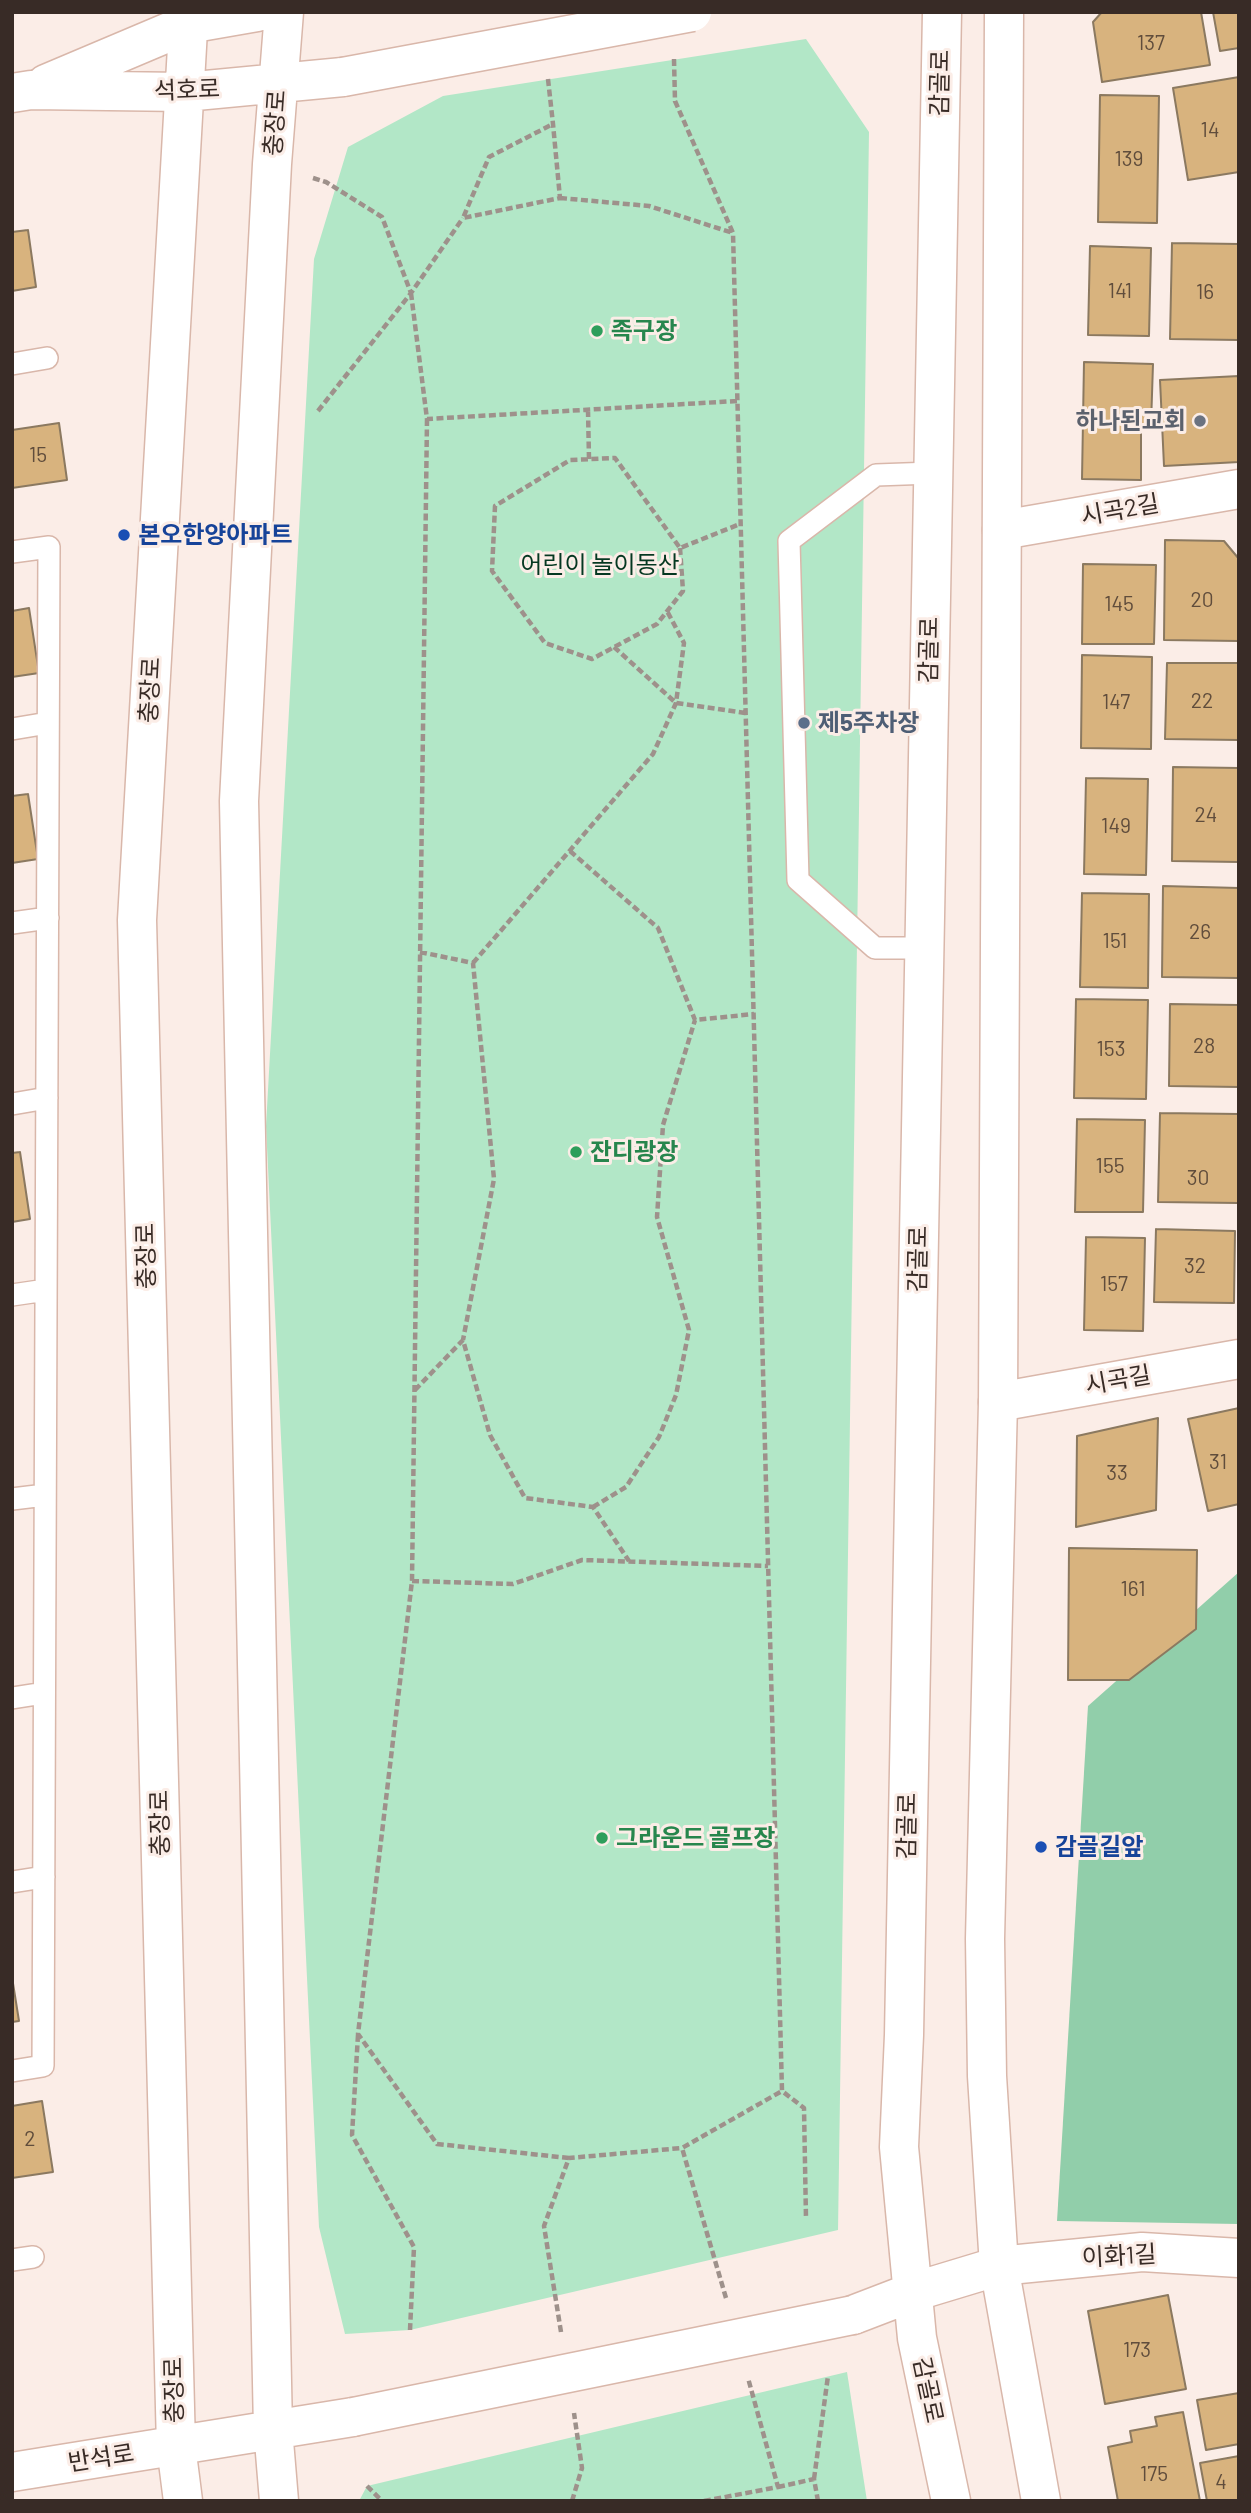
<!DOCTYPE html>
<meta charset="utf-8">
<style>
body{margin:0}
#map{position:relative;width:1251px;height:2513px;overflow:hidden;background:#fbede7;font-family:Barlow,sans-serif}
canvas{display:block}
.frame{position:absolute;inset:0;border:14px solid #382b26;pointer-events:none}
</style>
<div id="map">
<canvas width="1251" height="2513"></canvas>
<div class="frame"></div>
</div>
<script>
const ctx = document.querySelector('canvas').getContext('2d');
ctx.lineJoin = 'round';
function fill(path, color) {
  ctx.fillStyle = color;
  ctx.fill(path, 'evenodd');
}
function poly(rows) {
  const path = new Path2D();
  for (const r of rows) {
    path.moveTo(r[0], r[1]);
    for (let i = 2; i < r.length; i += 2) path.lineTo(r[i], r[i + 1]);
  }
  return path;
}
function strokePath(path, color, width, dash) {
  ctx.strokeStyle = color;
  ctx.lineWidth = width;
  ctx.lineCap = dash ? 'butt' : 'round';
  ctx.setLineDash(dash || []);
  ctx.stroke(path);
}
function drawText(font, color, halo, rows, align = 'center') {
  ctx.font = font + ' Barlow,"Noto Sans KR",sans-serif';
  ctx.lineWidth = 6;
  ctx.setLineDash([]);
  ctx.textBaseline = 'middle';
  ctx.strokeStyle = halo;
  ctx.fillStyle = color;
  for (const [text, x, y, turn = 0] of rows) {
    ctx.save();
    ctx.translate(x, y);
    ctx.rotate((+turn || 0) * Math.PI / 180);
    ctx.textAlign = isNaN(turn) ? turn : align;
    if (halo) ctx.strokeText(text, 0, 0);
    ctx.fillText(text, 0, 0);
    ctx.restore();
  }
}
const green = poly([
 [806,39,869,132,838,2230,410,2330,345,2334,319,2227,266,1126,314,259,348,147,443,96],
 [847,2372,867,2501,359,2501,367,2486]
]);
const forest = poly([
 [1239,1572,1239,2224,1057,2221,1088,1706]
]);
const building = poly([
 [1102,12,1201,12,1210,65,1102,82,1093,22,1102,12],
 [1213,12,1239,12,1239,48,1220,51,1213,12],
 [1239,77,1239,172,1188,180,1173,88,1239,77],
 [1100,95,1159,96,1157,223,1098,222,1100,95],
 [28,230,36,287,12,291,12,232,28,230],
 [1172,243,1239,244,1239,340,1170,339,1172,243],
 [1090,246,1151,248,1149,336,1088,335,1090,246],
 [1084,362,1153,364,1151,425,1141,425,1141,480,1082,479,1084,362],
 [1239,376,1239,462,1164,466,1160,380,1239,376],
 [59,423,67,480,12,488,12,430,59,423],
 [1165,540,1224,541,1239,559,1239,641,1164,640,1165,540],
 [1083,564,1156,565,1154,644,1082,644,1083,564],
 [29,608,39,673,12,677,12,611,29,608],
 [1082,655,1152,657,1151,749,1081,748,1082,655],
 [1167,663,1239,663,1239,740,1165,739,1167,663],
 [1173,767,1239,768,1239,862,1172,861,1173,767],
 [1086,778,1148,779,1146,875,1084,874,1086,778],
 [28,794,38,859,12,863,12,796,28,794],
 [1163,886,1239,888,1239,978,1162,977,1163,886],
 [1082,893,1149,894,1148,988,1080,987,1082,893],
 [1076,999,1148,1000,1146,1099,1074,1098,1076,999],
 [1170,1004,1239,1005,1239,1087,1169,1086,1170,1004],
 [1160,1113,1239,1114,1238,1203,1158,1202,1160,1113],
 [1077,1119,1145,1120,1143,1212,1075,1212,1077,1119],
 [20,1152,30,1219,12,1222,12,1153,20,1152],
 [1156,1229,1235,1231,1234,1303,1154,1302,1156,1229],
 [1086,1237,1145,1238,1143,1331,1084,1330,1086,1237],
 [1239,1408,1239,1504,1208,1511,1188,1419,1239,1408],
 [1158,1418,1156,1510,1076,1527,1077,1436,1158,1418],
 [1069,1548,1197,1550,1196,1629,1129,1680,1068,1680,1069,1548],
 [12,1977,19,2021,12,2022,12,1977],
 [42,2101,53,2172,12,2178,12,2106,42,2101],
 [1168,2295,1186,2389,1105,2404,1088,2311,1168,2295],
 [1239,2393,1239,2444,1206,2450,1197,2400,1239,2393],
 [1183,2412,1200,2501,1118,2501,1108,2447,1132,2442,1130,2431,1157,2426,1155,2417,1183,2412],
 [1239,2456,1239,2501,1207,2501,1200,2463,1239,2456]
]);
const path = poly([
 [674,59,675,101,733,233,782,2091,804,2108,806,2219],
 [548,79,553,124,560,198,463,218,489,157,553,124],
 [313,178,326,182,382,217,411,293,463,218],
 [560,198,649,206,733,233],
 [411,293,427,419,737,401],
 [588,410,589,459],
 [318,411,411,293],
 [427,419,412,1581,358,2034,437,2144,569,2158],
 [680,548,683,591,657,624,592,659,545,643,492,571,495,506,570,460,615,458,680,548,740,524],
 [614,647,676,703,745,713],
 [570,851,658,928,695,1020,754,1014],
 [420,952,473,963,494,1179,463,1340],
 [473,963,653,754,676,703,684,643,667,611],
 [415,1390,463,1340,490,1435,525,1498,593,1507,629,1561],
 [593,1507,626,1487,659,1437,676,1395,689,1330,657,1217,663,1125,695,1020],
 [412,1581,513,1584,582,1560,768,1566],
 [358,2035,352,2135,414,2247,410,2330],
 [726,2298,682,2148,782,2091],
 [561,2332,544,2226,569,2158,682,2148],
 [814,2479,828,2376],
 [367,2486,382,2501],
 [778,2487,814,2479,818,2501],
 [572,2501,582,2468,574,2413],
 [704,2501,778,2487,748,2378]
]);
const lane = poly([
 [12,364,47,358],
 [12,552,49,547,43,2066,12,2071],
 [12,729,48,723],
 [12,923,48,918],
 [924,948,875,948,798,880,789,541,876,475,932,473],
 [12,1104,47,1098],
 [12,1295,46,1290],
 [12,1499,45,1495],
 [12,1698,44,1693],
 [12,1882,44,1877],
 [12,2260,33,2257]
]);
const street = poly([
 [1002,530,1239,489],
 [998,1402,1239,1359],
 [999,2266,1142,2252,1239,2258]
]);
const secondary = poly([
 [942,12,904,2035,899,2147,917,2338,951,2501],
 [1004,12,998,1402,985,1939,987,2076,999,2266,1041,2501],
 [46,84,188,24,257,12],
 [12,93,31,90,185,92,343,77],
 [853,2315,913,2292,999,2266],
 [12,2472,353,2417],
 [183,2501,176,2446,137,920,189,12],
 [279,2501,273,2429,239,801,272,164,284,12]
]);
const secondaryBridge = poly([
 [343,77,692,12],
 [353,2417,853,2315]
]);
const markers = [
 [597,331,7,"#2e9e5b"],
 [1200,421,7,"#6b7280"],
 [124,535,7,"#1a4fb4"],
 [804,723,7,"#5c6f8a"],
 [576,1152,7,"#2e9e5b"],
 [602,1838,7,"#2e9e5b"],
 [1041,1847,7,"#1a4fb4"]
];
const numberNames = [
 ["137",1151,43],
 ["14",1210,130],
 ["139",1129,159],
 ["141",1120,291],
 ["16",1205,292],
 ["15",38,455],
 ["20",1202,600],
 ["145",1119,604],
 ["22",1202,701],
 ["147",1116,702],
 ["24",1206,815],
 ["149",1116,826],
 ["26",1200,932],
 ["151",1115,941],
 ["28",1204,1046],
 ["153",1111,1049],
 ["155",1110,1166],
 ["30",1198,1178],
 ["32",1195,1266],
 ["157",1114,1284],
 ["31",1218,1462],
 ["33",1117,1473],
 ["161",1133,1589],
 ["2",30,2139],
 ["173",1137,2350],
 ["175",1154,2474],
 ["4",1221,2482]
];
const streetNames = [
 ["감골로",940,83,-89],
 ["석호로",187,90,-2],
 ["충장로",275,123,-86],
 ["시곡2길",1120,510,-10],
 ["감골로",929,650,-89],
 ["충장로",150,690,-87],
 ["충장로",146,1256,-91],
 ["감골로",918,1259,-89],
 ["시곡길",1118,1380,-10],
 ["충장로",160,1823,-91],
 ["감골로",907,1826,-89],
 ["이화1길",1119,2256,-3],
 ["충장로",174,2390,-91],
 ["감골로",928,2390,78],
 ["반석로",101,2458,-9]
];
const leisureNames = [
 ["족구장",611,331],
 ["잔디광장",590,1152],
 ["그라운드 골프장",616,1838]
];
const worshipNames = [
 ["하나된교회",1186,421]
];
const transitNames = [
 ["본오한양아파트",138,535],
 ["감골길앞",1055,1847]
];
const parkNames = [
 ["어린이 놀이동산",600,565]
];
const serviceNames = [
 ["제5주차장",818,723]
];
fill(green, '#b2e7c7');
fill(forest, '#91ceaa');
fill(building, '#d8b37e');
strokePath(building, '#8b7960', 2);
strokePath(lane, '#d9b7aa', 24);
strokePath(street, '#d9b7aa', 41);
strokePath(secondary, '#d9b7aa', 41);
strokePath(path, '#9e918b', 4.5, [7, 3.5]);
strokePath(lane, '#fff', 21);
strokePath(street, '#fff', 38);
strokePath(secondary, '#fff', 38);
strokePath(secondaryBridge, '#d9b7aa', 41, []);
strokePath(secondaryBridge, '#fff', 38);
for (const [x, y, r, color] of markers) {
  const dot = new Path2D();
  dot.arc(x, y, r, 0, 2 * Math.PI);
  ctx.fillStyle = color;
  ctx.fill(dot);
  strokePath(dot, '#fbede7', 2.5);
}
drawText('21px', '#604d3c', null, numberNames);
drawText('24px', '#382b26', '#fbede7', streetNames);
drawText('bold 24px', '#27864d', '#fbede7', leisureNames, 'left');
drawText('bold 24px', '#5b616d', '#fbede7', worshipNames, 'right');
drawText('bold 24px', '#164399', '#fbede7', transitNames, 'left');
drawText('24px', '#053821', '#fbede7', parkNames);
drawText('bold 24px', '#4e5e75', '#fbede7', serviceNames, 'left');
</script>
